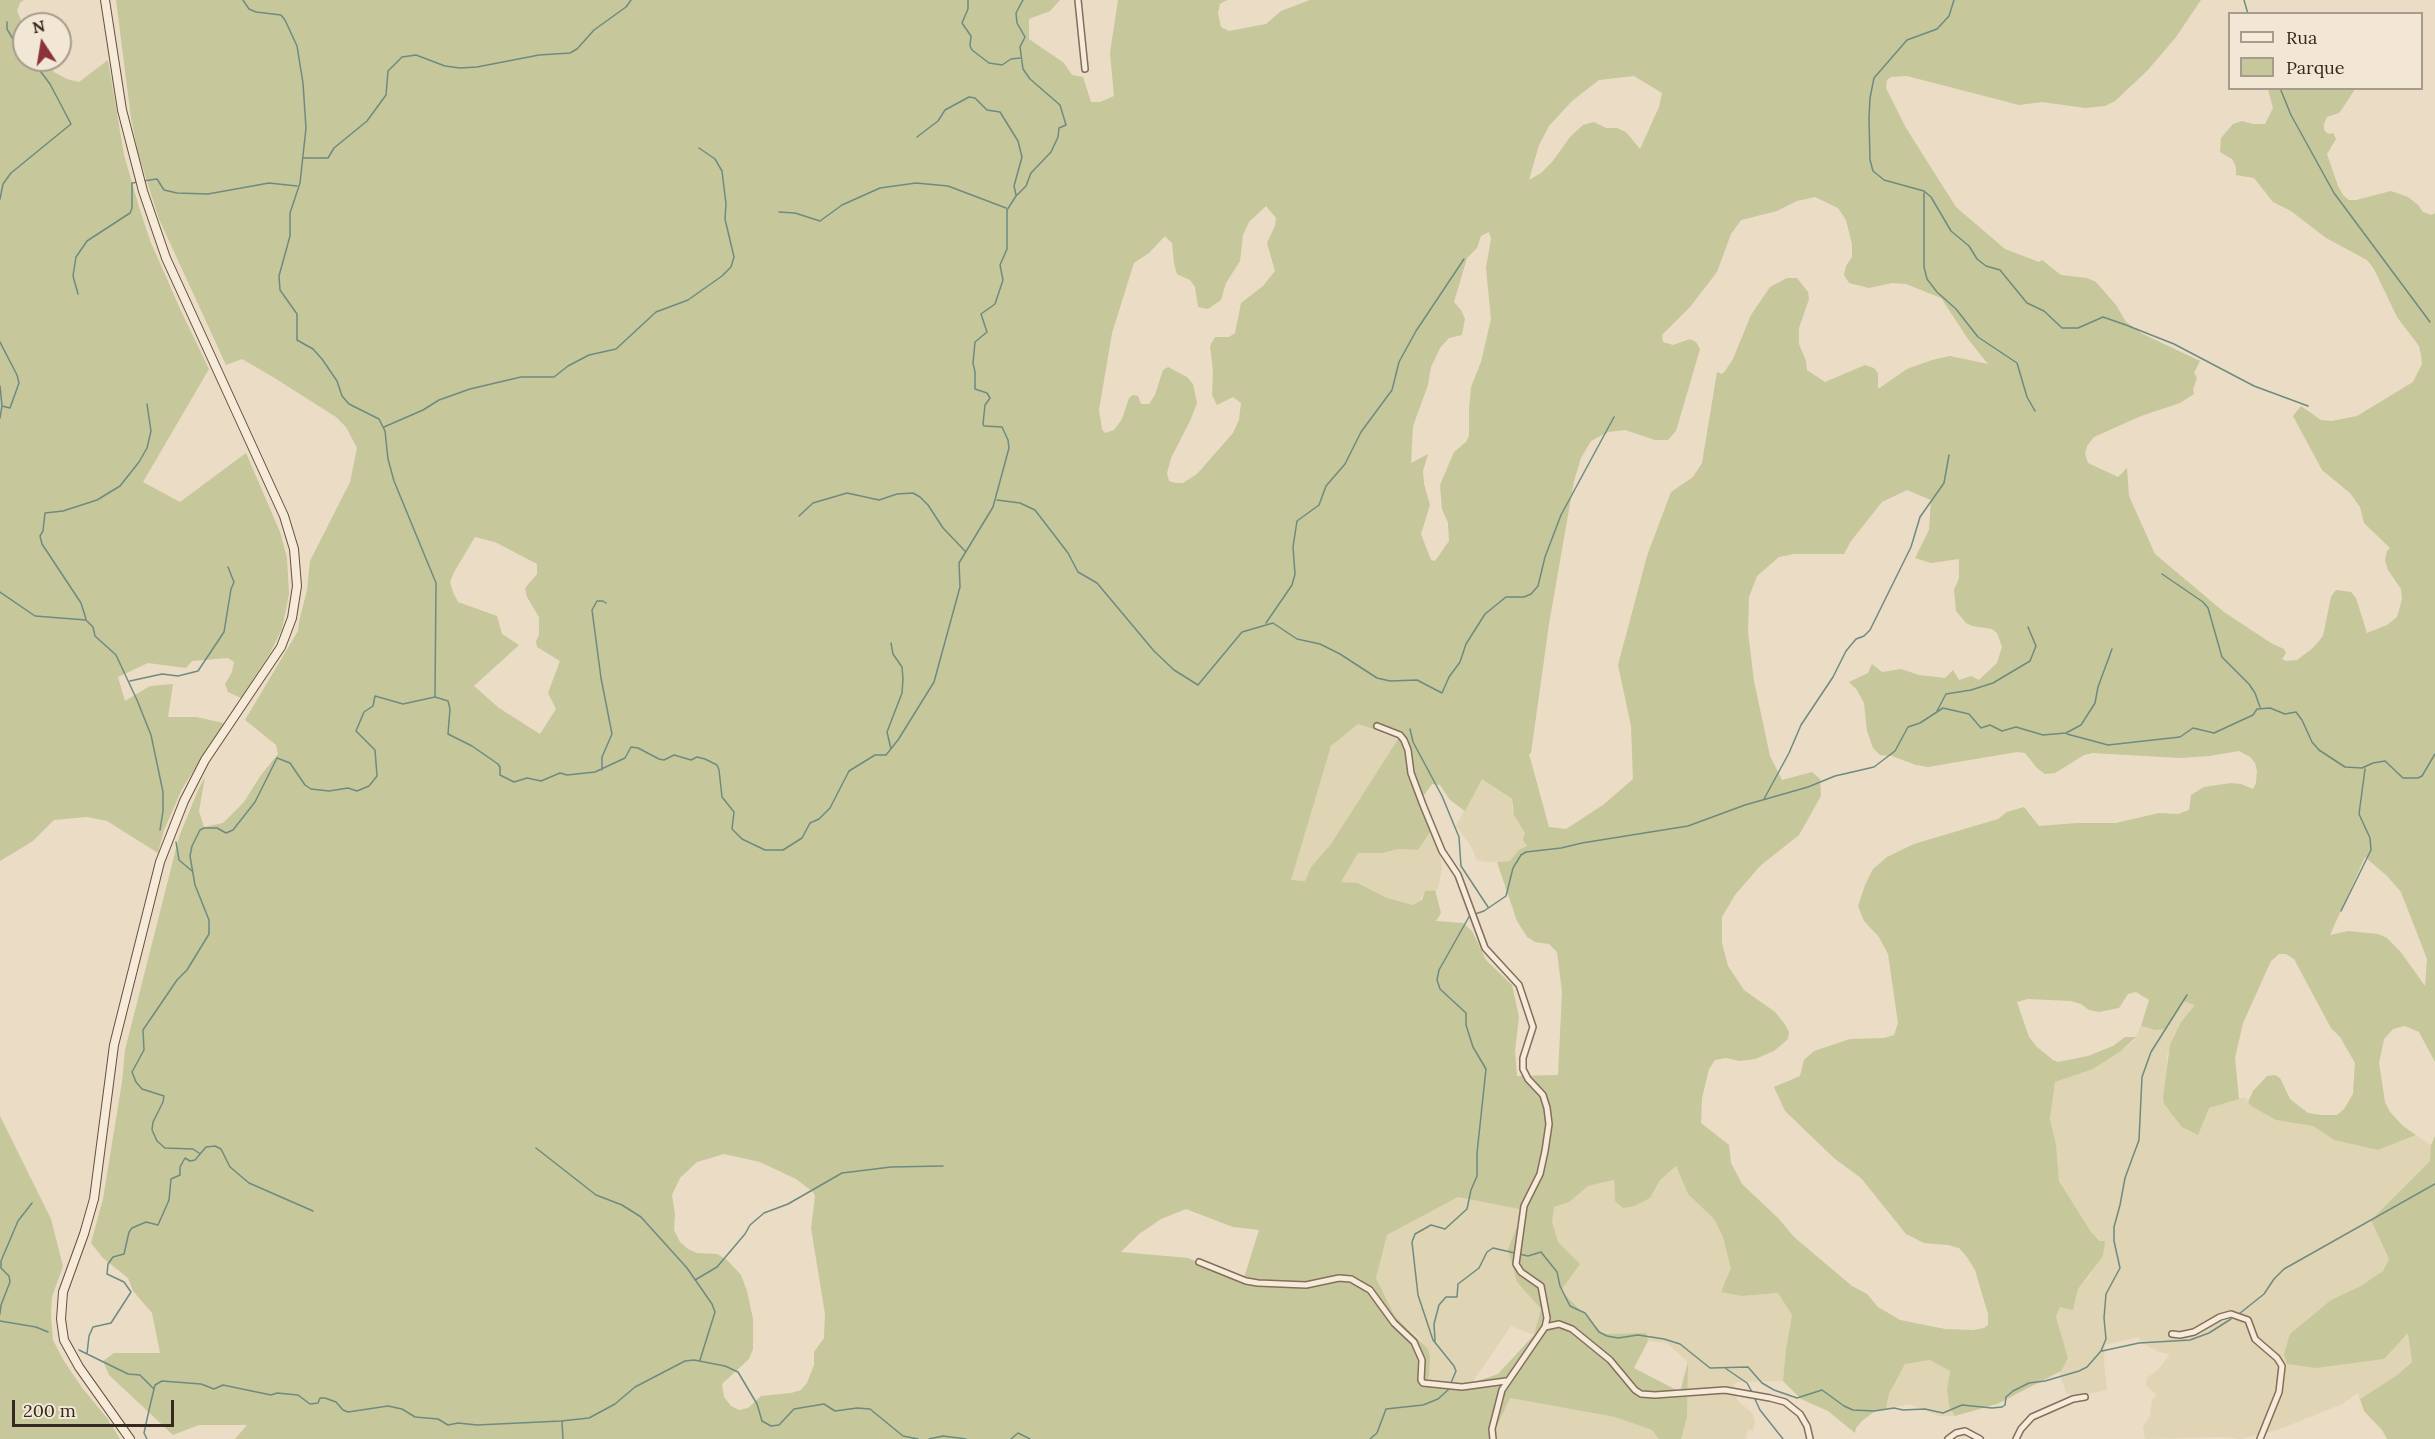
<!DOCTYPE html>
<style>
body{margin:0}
#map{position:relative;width:2435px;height:1439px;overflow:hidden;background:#eadcc5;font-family:Lora,serif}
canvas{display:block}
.legend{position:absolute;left:2228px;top:12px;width:195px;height:78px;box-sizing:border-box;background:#f2e7d4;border:2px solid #a69b8c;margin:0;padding:8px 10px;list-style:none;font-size:18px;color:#35281f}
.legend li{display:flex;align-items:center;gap:12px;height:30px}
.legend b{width:30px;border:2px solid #a69b8c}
.north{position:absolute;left:12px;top:12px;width:60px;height:60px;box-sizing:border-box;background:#f2e7d4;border:2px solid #a69b8c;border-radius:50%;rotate:348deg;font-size:16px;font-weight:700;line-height:24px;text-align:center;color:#35281f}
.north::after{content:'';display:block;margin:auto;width:21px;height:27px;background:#8d323b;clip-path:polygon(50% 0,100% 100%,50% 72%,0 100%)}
.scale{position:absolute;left:12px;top:1400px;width:162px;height:27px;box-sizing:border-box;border:3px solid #35281f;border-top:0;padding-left:8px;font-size:18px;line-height:21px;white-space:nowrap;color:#35281f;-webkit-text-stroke:4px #f2e7d4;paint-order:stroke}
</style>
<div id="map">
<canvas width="2435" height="1439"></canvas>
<ul class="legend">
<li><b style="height:8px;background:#f6ead8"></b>Rua</li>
<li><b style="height:16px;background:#c6c79a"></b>Parque</li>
</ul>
<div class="north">N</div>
<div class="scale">200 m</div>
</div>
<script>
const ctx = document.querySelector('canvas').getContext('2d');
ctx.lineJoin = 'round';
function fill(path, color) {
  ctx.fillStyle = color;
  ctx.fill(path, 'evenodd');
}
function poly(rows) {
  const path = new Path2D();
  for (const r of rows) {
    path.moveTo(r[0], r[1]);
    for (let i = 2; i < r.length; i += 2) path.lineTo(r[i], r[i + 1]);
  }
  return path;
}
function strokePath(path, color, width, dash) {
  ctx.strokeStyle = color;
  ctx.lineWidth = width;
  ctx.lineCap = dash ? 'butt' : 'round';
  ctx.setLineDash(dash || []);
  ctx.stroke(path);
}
const farmland = poly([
 [1357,724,1398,739,1331,844,1311,867,1305,881,1290,880,1331,746],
 [1482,779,1512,800,1512,808,1525,833,1528,846,1510,861,1485,862,1477,860,1471,846,1456,826],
 [1431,831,1440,854,1442,868,1438,889,1425,891,1418,904,1413,905,1387,898,1359,883,1341,882,1358,853,1376,853,1398,849,1418,850],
 [2183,1000,2196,1004,2181,1022,2167,1055,2167,1069,2163,1098,2164,1104,2168,1110,2209,1108,2245,1097,2251,1106,2276,1120,2313,1126,2334,1140,2378,1150,2416,1135,2431,1145,2430,1161,2371,1220,2389,1259,2383,1271,2359,1287,2331,1300,2290,1334,2317,1368,2384,1359,2408,1332,2412,1361,2396,1376,2360,1399,2358,1393,2342,1404,2280,1429,2241,1439,2224,1437,2145,1439,2143,1427,2150,1416,2152,1400,2157,1395,2146,1386,2147,1378,2159,1369,2170,1354,2159,1352,2141,1342,2139,1337,2105,1345,2104,1362,2107,1390,2081,1395,2067,1394,2059,1373,2068,1358,2056,1317,2060,1307,2074,1308,2078,1289,2090,1275,2104,1241,2101,1241,2091,1232,2059,1181,2056,1144,2050,1119,2055,1082,2093,1069,2121,1051,2134,1041,2141,1026,2150,1029,2166,1029],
 [1676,1166,1688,1194,1714,1219,1723,1237,1742,1296,1778,1293,1792,1315,1786,1349,1783,1381,1737,1382,1734,1384,1737,1400,1753,1414,1755,1423,1753,1431,1748,1429,1746,1439,1681,1439,1687,1418,1688,1362,1667,1343,1648,1341,1645,1333,1603,1334,1561,1289,1572,1256,1558,1242,1551,1222,1554,1207,1588,1186,1614,1180,1613,1186,1650,1198,1660,1180],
 [1458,1197,1524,1210,1517,1282,1541,1309,1534,1335,1511,1326,1472,1383,1445,1388,1425,1386,1429,1375,1430,1357,1420,1338,1394,1315,1376,1278,1387,1235],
 [1930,1360,1950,1371,1947,1389,1949,1406,1955,1416,1938,1416,1910,1404,1886,1409,1889,1394,1905,1364],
 [1510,1398,1615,1417,1652,1430,1659,1439,1491,1439]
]);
const green = poly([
 [0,0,24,0,20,3,17,11,24,27,24,60,47,60,54,72,67,79,79,82,108,60,124,155,139,207,151,243,181,311,209,369,143,482,180,502,246,453,280,532,287,558,289,594,282,629,270,653,241,698,228,692,225,684,232,672,234,662,228,658,192,661,186,668,148,663,118,677,125,701,150,686,173,684,168,717,196,717,224,723,182,789,164,830,158,853,107,821,87,817,54,820,33,841,0,861],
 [116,0,1060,0,1050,11,1029,19,1029,39,1064,63,1072,75,1083,77,1091,102,1100,102,1114,96,1110,53,1118,0,1227,0,1220,4,1218,13,1221,27,1229,31,1266,24,1281,11,1310,0,2201,0,2176,37,2148,70,2115,101,2105,106,2085,108,2042,102,2019,105,1907,76,1891,77,1887,80,1886,88,1906,128,1956,207,2005,249,2039,262,2042,260,2061,275,2087,278,2096,282,2116,305,2126,322,2143,334,2200,361,2194,373,2197,378,2193,389,2194,394,2180,403,2141,416,2094,437,2087,446,2085,454,2088,463,2118,477,2127,468,2129,496,2155,554,2224,612,2271,643,2284,649,2286,653,2282,659,2286,661,2297,660,2313,648,2323,636,2331,597,2336,590,2351,592,2356,598,2367,633,2387,625,2397,617,2402,599,2401,589,2388,570,2385,560,2387,551,2390,548,2364,523,2360,507,2350,493,2322,470,2293,416,2301,406,2321,420,2332,421,2357,416,2413,382,2422,364,2421,355,2419,346,2397,317,2374,269,2367,260,2326,238,2291,211,2273,202,2254,178,2236,175,2236,167,2232,159,2220,152,2221,138,2233,124,2242,121,2253,124,2265,124,2273,108,2268,89,2355,89,2342,109,2339,113,2327,117,2324,124,2324,130,2328,134,2333,133,2336,139,2327,154,2338,186,2343,195,2349,200,2356,200,2391,191,2408,197,2418,205,2423,212,2432,215,2435,213,2435,1062,2419,1032,2405,1026,2393,1029,2384,1039,2379,1063,2385,1102,2390,1112,2403,1126,2416,1135,2378,1150,2334,1140,2313,1126,2276,1120,2251,1106,2248,1102,2253,1091,2267,1076,2275,1075,2280,1078,2290,1099,2308,1113,2321,1115,2337,1115,2344,1109,2353,1094,2355,1063,2340,1037,2331,1028,2294,959,2286,954,2279,954,2271,961,2243,1023,2235,1058,2239,1099,2209,1108,2198,1135,2182,1127,2164,1104,2163,1098,2170,1045,2181,1022,2195,1005,2183,1001,2166,1029,2156,1030,2141,1026,2149,1000,2136,992,2128,994,2119,1008,2099,1012,2089,1010,2081,1004,2071,1001,2028,999,2017,1002,2029,1037,2037,1047,2053,1060,2058,1062,2088,1056,2113,1046,2125,1037,2136,1037,2121,1051,2093,1069,2055,1082,2050,1119,2056,1144,2059,1181,2091,1232,2100,1241,2105,1241,2103,1256,2078,1289,2073,1310,2060,1307,2056,1317,2068,1358,2061,1371,1997,1404,1955,1416,1949,1406,1947,1389,1950,1371,1930,1360,1905,1364,1889,1394,1886,1409,1874,1412,1863,1420,1856,1428,1855,1433,1828,1411,1801,1399,1783,1381,1786,1349,1792,1315,1778,1293,1742,1296,1721,1292,1731,1268,1723,1237,1714,1219,1688,1194,1676,1166,1660,1180,1650,1198,1634,1206,1623,1208,1615,1201,1614,1180,1588,1186,1569,1202,1554,1207,1552,1222,1558,1242,1580,1264,1561,1290,1603,1334,1646,1333,1648,1341,1634,1368,1680,1392,1688,1362,1687,1418,1681,1439,1659,1439,1652,1430,1615,1417,1510,1398,1491,1439,235,1439,247,1425,199,1425,173,1435,109,1375,103,1361,114,1353,160,1353,152,1313,133,1291,128,1278,103,1258,91,1243,103,1199,122,1082,125,1050,179,837,198,790,205,777,199,811,204,827,223,823,244,802,261,775,278,754,276,745,245,720,298,631,299,622,307,590,310,561,350,482,357,448,346,427,336,417,273,377,242,359,226,365,159,219,138,153,131,118],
 [1634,76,1662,93,1659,107,1640,149,1626,132,1617,128,1606,128,1594,122,1583,125,1570,137,1552,162,1541,173,1529,180,1539,145,1549,126,1572,101,1599,80],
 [1815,197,1838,208,1846,220,1852,244,1852,257,1846,266,1844,275,1849,283,1869,288,1892,283,1906,284,1941,298,1968,339,1988,364,1950,356,1932,360,1907,369,1878,389,1878,373,1874,368,1865,365,1825,382,1807,370,1806,361,1799,344,1799,328,1809,299,1808,292,1797,278,1787,278,1770,287,1751,315,1733,359,1725,371,1722,374,1717,372,1702,463,1693,477,1671,492,1647,556,1618,665,1631,726,1633,779,1603,805,1566,829,1549,827,1529,754,1531,753,1549,624,1574,481,1581,458,1591,441,1608,432,1625,430,1655,440,1668,440,1676,431,1700,349,1696,342,1690,339,1673,345,1663,342,1662,335,1690,307,1717,272,1731,234,1741,220,1777,211,1797,201],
 [1266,206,1276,218,1275,226,1267,243,1275,271,1263,286,1241,303,1235,333,1229,337,1215,337,1210,346,1213,370,1212,395,1217,405,1233,397,1241,403,1239,420,1233,433,1197,474,1183,483,1175,483,1169,481,1167,473,1171,458,1190,421,1197,403,1193,384,1187,377,1168,367,1163,370,1155,395,1149,404,1141,404,1138,396,1133,395,1129,398,1122,419,1114,430,1105,433,1102,429,1099,410,1112,333,1134,263,1149,253,1164,237,1166,237,1172,243,1174,263,1177,274,1190,280,1195,287,1198,307,1208,309,1221,300,1226,283,1240,261,1243,235,1249,222],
 [1489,232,1491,239,1486,268,1491,319,1481,362,1471,387,1469,409,1469,436,1466,442,1454,452,1440,485,1442,509,1448,523,1449,541,1435,561,1431,560,1421,534,1430,505,1424,484,1423,471,1428,454,1411,463,1413,426,1428,385,1431,367,1440,348,1449,338,1462,335,1465,319,1461,310,1454,302,1467,258,1477,248,1481,236],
 [1907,490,1931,500,1929,530,1915,558,1931,563,1959,559,1959,578,1954,590,1956,611,1966,623,1972,626,1992,629,1997,633,2002,647,1997,663,1979,680,1971,676,1959,680,1953,670,1945,678,1919,675,1901,669,1882,672,1872,664,1868,673,1849,682,1857,690,1864,703,1867,731,1873,748,1880,755,1892,756,1916,765,1928,767,2017,752,2025,753,2037,768,2045,774,2055,773,2084,755,2093,753,2180,758,2209,756,2239,751,2250,757,2255,763,2257,771,2256,783,2253,789,2241,784,2231,783,2204,787,2191,795,2189,810,2178,814,2159,813,2116,823,2077,823,2039,826,2024,807,2007,812,1998,819,1914,844,1887,857,1873,869,1865,885,1858,906,1864,921,1879,937,1888,954,1898,1023,1894,1035,1884,1038,1850,1039,1814,1051,1804,1060,1800,1076,1774,1087,1785,1111,1835,1159,1861,1178,1906,1234,1924,1243,1948,1245,1959,1248,1967,1257,1975,1270,1988,1314,1988,1325,1984,1328,1973,1330,1945,1329,1900,1320,1878,1307,1867,1294,1852,1286,1794,1237,1779,1219,1742,1184,1731,1163,1729,1145,1701,1123,1702,1098,1709,1069,1715,1060,1726,1058,1740,1061,1755,1059,1774,1051,1788,1039,1789,1032,1784,1023,1775,1012,1744,990,1728,966,1722,943,1722,917,1735,895,1760,866,1799,835,1821,796,1820,779,1812,772,1782,780,1770,756,1754,681,1748,632,1749,597,1757,576,1779,557,1794,554,1844,554,1851,541,1882,502],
 [475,537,495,542,537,564,537,574,525,588,527,597,539,617,539,635,536,641,537,647,560,661,548,693,556,709,540,734,499,708,474,686,519,645,502,634,497,616,458,602,453,592,450,582,454,572],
 [1358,724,1397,737,1398,739,1331,844,1311,867,1305,881,1291,880,1331,746],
 [1482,779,1512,799,1514,815,1525,833,1523,840,1527,846,1519,850,1510,861,1497,862,1517,921,1527,937,1535,942,1549,944,1557,952,1562,992,1558,1075,1517,1076,1515,1051,1519,1017,1512,985,1486,960,1472,931,1463,923,1436,921,1441,913,1435,890,1425,891,1422,900,1413,905,1387,898,1358,883,1341,882,1358,853,1382,853,1398,849,1418,850,1431,831,1422,809,1422,798,1432,784,1440,785,1450,800,1465,811],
 [2365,857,2387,876,2401,892,2427,959,2425,986,2400,951,2387,938,2378,934,2348,931,2330,935],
 [724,1154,760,1162,796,1179,813,1192,815,1196,811,1228,825,1314,824,1338,814,1352,814,1365,807,1383,801,1390,791,1393,761,1396,748,1408,739,1410,731,1406,724,1397,722,1384,749,1359,753,1349,753,1319,747,1291,741,1275,727,1260,717,1254,697,1253,688,1249,680,1242,674,1230,675,1215,672,1195,680,1178,697,1162],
 [1458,1197,1524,1210,1508,1249,1517,1282,1541,1309,1534,1335,1498,1374,1472,1383,1445,1388,1425,1386,1429,1375,1430,1357,1428,1349,1394,1315,1376,1278,1387,1235],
 [1186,1209,1233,1227,1259,1230,1243,1281,1188,1258,1121,1252,1139,1234,1161,1219],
 [0,1116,51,1219,63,1266,52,1297,51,1315,53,1340,64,1361,83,1389,107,1418,120,1439,0,1439],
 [2435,1136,2435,1439,2387,1439,2382,1430,2364,1411,2360,1399,2396,1376,2412,1362,2408,1333,2384,1359,2317,1368,2287,1364,2284,1354,2290,1334,2331,1300,2359,1287,2383,1271,2389,1259,2371,1220,2430,1161,2431,1145]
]);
const stream = poly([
 [243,0,249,9,256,12,281,15,285,20,297,46,303,83,306,128,300,183,290,213,290,236,279,276,280,290,297,314,297,340,313,349,322,359,337,381,342,396,349,404,379,419,385,431,388,459,394,481,436,583,435,696],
 [968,0,968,9,962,23,971,36,970,46,972,50,989,63,1002,65,1011,59,1020,58],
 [1954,0,1949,16,1937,29,1907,40,1874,78,1870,98,1869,118,1870,160,1873,171,1884,180,1924,191,1931,197,1951,231,1969,246,1977,259,1986,266,2000,270,2027,303,2044,311,2062,328,2078,328,2103,317,2126,325,2174,344,2254,386,2308,406],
 [2244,0,2248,14],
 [7,22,7,29,16,44,24,50],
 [2280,88,2291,115,2334,193,2430,322],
 [917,137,938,121,945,110,969,97,975,98,987,110,1000,112,1018,141,1022,157,1014,186,1016,195],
 [304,158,328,158,334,148,367,121,386,95,388,71,402,57,416,55,445,66,460,68,477,67,539,55,570,53,577,49,594,30,626,7,631,0],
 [143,181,157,179,164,190,177,193,208,194,269,183,297,186],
 [1924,193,1924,267,1927,279,1937,292,1956,309,1978,337,2017,363,2027,397,2035,411],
 [0,199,3,184,11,173,71,124,50,84,32,60],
 [779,212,795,213,820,221,842,205,880,188,916,183,948,186,1006,208],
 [78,294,73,276,76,257,87,241,130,213,132,208,132,183,139,182],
 [0,342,17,375,19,383,10,408,2,406],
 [0,386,2,406,0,418],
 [384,427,423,410,439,400,470,389,521,377,554,377,568,366,589,355,616,349,656,312,688,300,722,276,731,267,734,257,725,219,726,204,722,171,715,159,699,148],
 [997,500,1020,503,1035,510,1068,553,1078,572,1097,583,1154,651,1174,670,1198,685,1242,632,1273,623,1297,639,1320,644,1340,654,1377,678,1390,681,1417,680,1442,693,1449,677,1460,662,1466,644,1485,614,1506,597,1524,597,1531,594,1538,586,1545,557,1561,515,1614,417],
 [799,516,813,503,847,493,879,500,897,494,913,493,920,497,928,505,943,528,965,551],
 [2162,574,2203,602,2208,608,2222,657,2249,684,2255,693,2260,707],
 [0,592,35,616,86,620,93,627,95,636,116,655,137,700,151,735,163,792,163,811,160,830],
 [86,619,81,603,42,544,40,536,43,531,45,513,63,511,97,500,120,486,139,462,147,448,151,431,147,404],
 [1266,623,1292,585,1295,574,1293,547,1297,521,1319,505,1326,486,1345,464,1361,432,1392,390,1399,362,1416,331,1464,259],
 [130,681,162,674,178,676,198,671,224,632,231,589,234,582,228,567],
 [1937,711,1946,694,1971,690,1993,683,2030,661,2036,646,2028,627],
 [1410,729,1413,742,1442,796,1459,837,1461,866,1488,907],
 [2067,734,2108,745,2180,737,2193,728,2214,733,2253,715,2257,709,2270,708,2285,714,2296,712,2302,720,2312,742,2319,750,2345,767,2362,768,2373,763,2385,761,2403,778,2418,778,2422,776,2435,754],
 [891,749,887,732,902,693,903,679,902,667,893,654,891,643],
 [602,770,602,757,612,734,601,678,592,610,597,601,603,601,606,603],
 [1764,799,1789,753,1801,725,1833,677,1846,651,1856,639,1864,636,1870,630,1911,547,1920,517,1944,483,1949,455],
 [176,842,179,860,192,871],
 [2341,911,2371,850,2370,838,2359,814,2365,769],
 [1475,914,1484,911,1506,896,1513,868,1521,855,1526,852,1561,848,1582,843,1688,826,1745,805,1808,787,1835,776,1874,767,1895,751,1908,727,1920,723,1943,708,1969,714,1981,728,1990,725,2002,731,2016,727,2043,735,2066,733,2081,725,2095,703,2098,687,2112,649],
 [536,1148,596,1195,622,1205,641,1217,687,1268,712,1304,715,1312,700,1360],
 [199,1153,193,1149,165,1148,157,1141,152,1130,153,1122,163,1102,164,1096,142,1089,136,1082,132,1072,144,1050,143,1030,177,980,187,970,209,934,209,920,195,885,190,856,192,846,200,830,204,828,217,828,226,833,233,830,255,802,277,758,290,763,305,785,311,789,329,791,348,788,357,791,369,786,377,776,375,750,356,731,364,712,373,706,375,696,403,704,435,697,448,701,450,709,448,734,472,746,498,764,500,767,500,775,514,782,527,778,541,781,560,773,567,775,595,772,625,758,631,747,638,748,659,759,664,760,674,755,691,760,697,757,705,759,717,765,719,770,722,797,734,812,732,829,742,839,765,850,783,850,802,838,810,823,819,819,830,808,849,771,875,755,886,755,898,740,934,682,960,587,959,563,993,507,1009,448,1008,440,1002,427,984,426,983,424,985,405,990,398,987,393,975,389,975,372,973,363,975,342,987,332,981,314,995,304,1003,280,1000,265,1007,249,1007,210,1016,196,1026,186,1031,173,1051,152,1058,137,1059,128,1066,125,1060,105,1030,79,1023,69,1020,47,1025,37,1017,23,1016,13,1023,0],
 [695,1280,717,1267,745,1234,750,1225,764,1213,788,1204,842,1173,891,1167,943,1166],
 [0,1314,1,1305,10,1282,9,1276,1,1268,1,1261,18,1221,32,1203],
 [2239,1314,2264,1294,2274,1279,2284,1269,2435,1184],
 [0,1321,36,1327,48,1332],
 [1435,1341,1434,1324,1439,1305,1446,1297,1457,1297,1458,1284,1479,1268,1487,1252,1493,1248,1528,1256,1541,1252,1557,1272,1560,1286,1570,1306,1585,1313,1599,1332,1607,1336,1618,1338,1638,1335,1664,1339,1680,1344,1710,1368,1748,1367,1762,1383,1774,1390,1797,1398,1822,1390,1844,1406,1853,1410,1874,1411,1894,1408,1903,1410,1925,1409,1943,1413,1962,1405,1992,1408,2002,1407,2005,1405,2006,1397,2013,1391,2029,1383,2045,1381,2079,1371,2087,1367,2101,1351,2106,1339,2104,1318,2106,1294,2120,1268,2114,1241,2114,1227,2120,1205,2125,1178,2139,1140,2142,1077,2151,1052,2187,995],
 [79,1350,128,1374,140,1375,154,1389],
 [2102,1351,2139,1343,2190,1340,2209,1333,2231,1319],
 [87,1354,89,1336,93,1327,111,1323,131,1292,124,1282,107,1274,108,1264,113,1257,124,1254,129,1232,132,1228,146,1222,158,1225,169,1200,171,1179,180,1175,180,1167,185,1158,190,1161,195,1160,206,1147,215,1146,221,1149,230,1167,249,1183,313,1211],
 [1725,1368,1747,1383,1752,1392],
 [1754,1397,1760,1410,1783,1439],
 [562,1422,563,1439],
 [147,1439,144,1433,149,1410,155,1385,162,1381,201,1384,214,1389,223,1385,271,1395,277,1393,298,1395,310,1404,318,1403,320,1398,325,1398,336,1402,343,1410,348,1412,388,1406,402,1409,415,1417,438,1419,448,1425,458,1423,477,1425,561,1421,589,1418,615,1404,635,1387,685,1361,694,1360,725,1366,738,1372,757,1404,762,1421,771,1426,779,1425,794,1409,824,1404,835,1411,857,1408,870,1409,903,1436,918,1439],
 [929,1439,943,1436,966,1439],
 [1011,1439,1018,1433,1030,1439],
 [1370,1439,1377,1433,1386,1409,1423,1405,1438,1399,1448,1390,1456,1371,1454,1366,1433,1340,1418,1295,1412,1242,1415,1234,1431,1225,1445,1229,1467,1209,1471,1190,1477,1176,1477,1153,1486,1069,1473,1047,1466,1025,1466,1013,1440,989,1437,980,1439,970,1470,915]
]);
const minor = poly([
 [1078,0,1085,69],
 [1377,726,1400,735,1404,740,1408,750,1411,773,1423,805,1442,851,1458,875,1485,948,1519,985,1533,1027,1523,1058,1523,1069,1528,1079,1543,1095,1547,1108,1549,1124,1545,1151,1540,1174,1524,1206,1516,1264,1521,1272,1541,1286,1547,1318,1545,1327,1502,1390,1492,1429,1493,1439],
 [1199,1262,1246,1281,1258,1283,1306,1285,1339,1278,1351,1279,1370,1290,1394,1323,1414,1342,1422,1360,1421,1380,1423,1383,1462,1387,1506,1381],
 [1545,1327,1559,1324,1572,1329,1610,1360,1635,1390,1641,1394,1655,1395,1725,1390,1770,1398,1785,1402,1800,1414,1807,1426,1810,1439],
 [2172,1334,2180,1335,2194,1332,2220,1317,2231,1314,2248,1320,2255,1339,2277,1358,2282,1366,2279,1392,2260,1439],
 [1948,1439,1956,1433,1965,1431,1980,1439],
 [2016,1439,2021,1429,2032,1417,2073,1399,2085,1397]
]);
const secondary = poly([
 [105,0,122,110,143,191,166,258,284,516,294,549,297,586,292,618,281,647,205,760,184,801,160,862,114,1045,94,1199,84,1234,63,1292,61,1319,64,1340,79,1367,130,1439]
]);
fill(farmland, '#dfd4b3');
fill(green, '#c6c79a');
strokePath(stream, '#6e8b82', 1.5);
strokePath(minor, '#846e5d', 8);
strokePath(secondary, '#665040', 10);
strokePath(minor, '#f6ead8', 5);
strokePath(secondary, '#f6ead8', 8);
</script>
